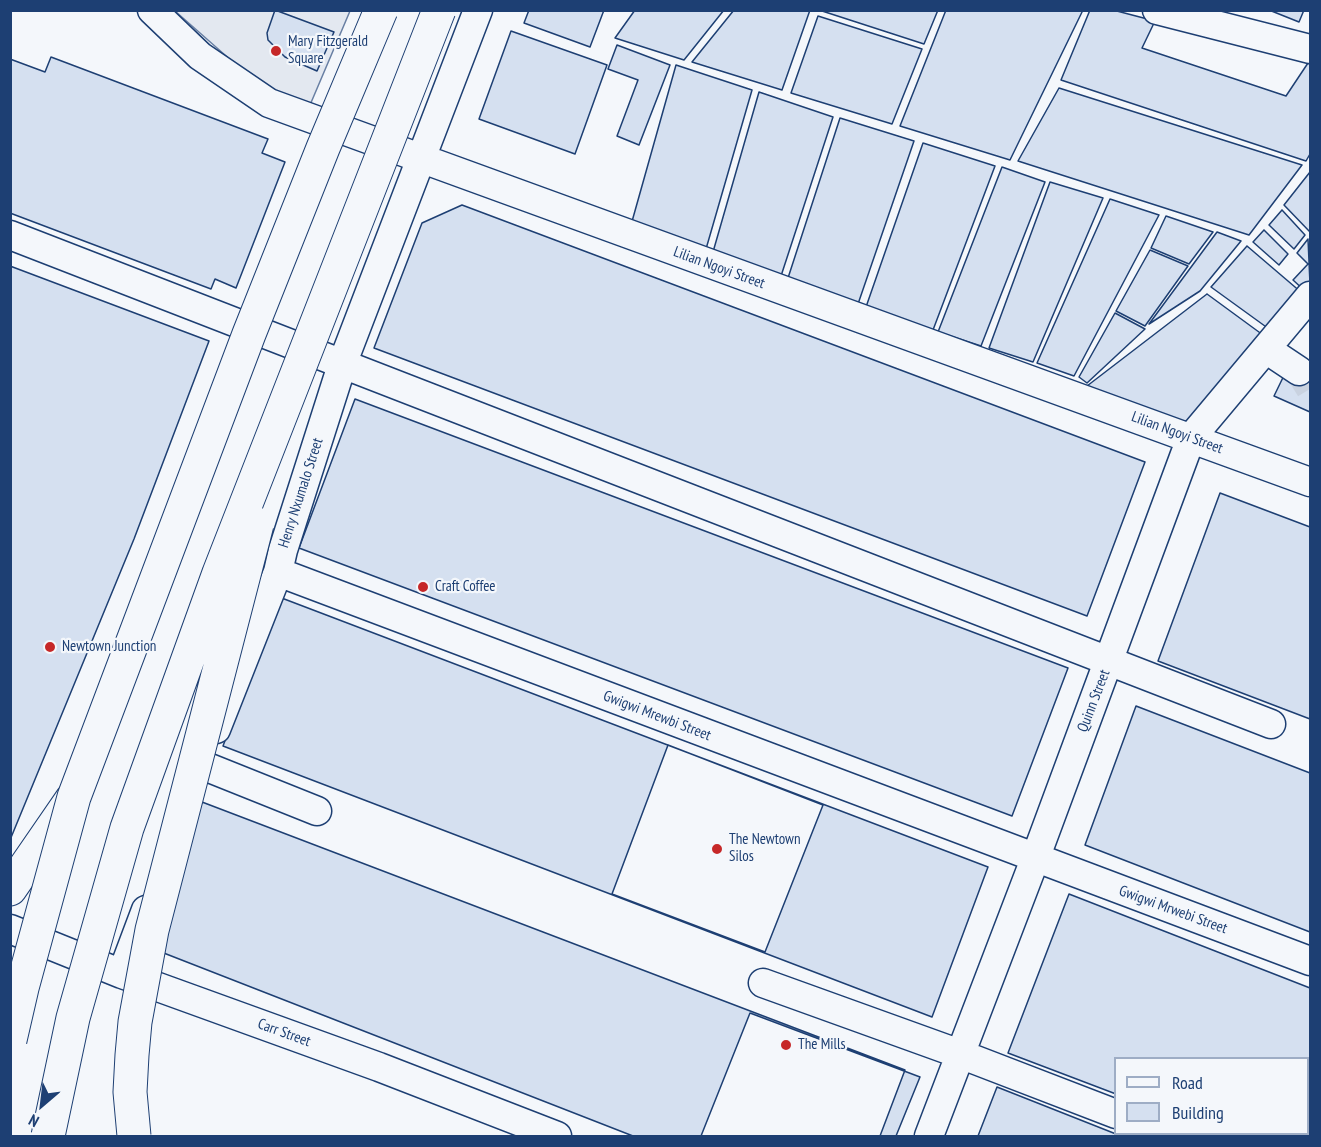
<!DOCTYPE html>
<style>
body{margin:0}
#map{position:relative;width:1321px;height:1147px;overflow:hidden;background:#f4f7fb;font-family:"PT Sans Narrow",sans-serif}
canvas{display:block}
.frame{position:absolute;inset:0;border:12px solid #1d3f73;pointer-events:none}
.legend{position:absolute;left:1114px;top:1057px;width:195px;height:78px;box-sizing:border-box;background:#f4f7fb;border:2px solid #9eadc5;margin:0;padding:8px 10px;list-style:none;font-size:18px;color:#1d3f73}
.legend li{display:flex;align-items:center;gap:12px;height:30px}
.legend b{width:30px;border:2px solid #9eadc5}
.north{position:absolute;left:12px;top:1075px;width:60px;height:60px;-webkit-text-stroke:4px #f4f7fb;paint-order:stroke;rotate:208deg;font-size:16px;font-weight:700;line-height:24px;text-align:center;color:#1d3f73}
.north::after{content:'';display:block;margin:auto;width:21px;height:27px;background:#1d3f73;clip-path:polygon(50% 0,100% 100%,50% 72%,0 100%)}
</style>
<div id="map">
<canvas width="1321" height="1147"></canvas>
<div class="frame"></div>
<ul class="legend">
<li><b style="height:8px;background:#f4f7fb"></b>Road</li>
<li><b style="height:16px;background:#d5e0f0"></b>Building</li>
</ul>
<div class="north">N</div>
</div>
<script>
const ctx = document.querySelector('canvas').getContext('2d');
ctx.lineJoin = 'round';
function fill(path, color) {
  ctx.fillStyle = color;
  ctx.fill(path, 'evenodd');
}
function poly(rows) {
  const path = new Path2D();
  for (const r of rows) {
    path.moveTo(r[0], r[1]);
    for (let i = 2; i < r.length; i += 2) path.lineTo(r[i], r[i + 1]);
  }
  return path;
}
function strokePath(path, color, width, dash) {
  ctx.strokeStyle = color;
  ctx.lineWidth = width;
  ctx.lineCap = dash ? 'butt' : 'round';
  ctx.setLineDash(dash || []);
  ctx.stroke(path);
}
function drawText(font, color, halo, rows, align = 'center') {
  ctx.font = font + ' "PT Sans Narrow",sans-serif';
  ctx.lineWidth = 4.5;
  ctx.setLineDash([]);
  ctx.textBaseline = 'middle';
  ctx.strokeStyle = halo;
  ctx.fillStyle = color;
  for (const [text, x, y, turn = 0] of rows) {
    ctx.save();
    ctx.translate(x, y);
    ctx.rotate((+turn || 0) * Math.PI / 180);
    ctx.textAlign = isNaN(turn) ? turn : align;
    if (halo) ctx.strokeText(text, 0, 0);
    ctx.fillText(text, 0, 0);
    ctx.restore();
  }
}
const parking = poly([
 [175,11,350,11,310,105,270,88,242,70,175,11]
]);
const building = poly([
 [275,10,334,32,317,71,285,57,268,40,267,33,275,10],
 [529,10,604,10,590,47,524,23,529,10],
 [635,10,724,10,684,60,615,38,635,10],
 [734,10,810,10,782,90,692,62,734,10],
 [819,10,938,10,924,44,819,10],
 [946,10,1083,10,1010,160,900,126,946,10],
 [1090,10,1113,10,1155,21,1142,48,1286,96,1310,60,1310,154,1306,161,1061,80,1090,10],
 [1269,10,1304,10,1299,22,1269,10],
 [818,16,922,49,892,124,791,93,818,16],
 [511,31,607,65,575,154,479,119,511,31],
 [617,45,670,65,639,145,617,136,638,80,608,69,617,45],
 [51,57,268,139,262,153,285,162,236,288,215,279,211,289,10,213,10,59,45,72,51,57],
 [676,65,752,90,706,249,631,225,676,65],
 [1059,88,1302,165,1249,235,1018,161,1059,88],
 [759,92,833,117,781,276,713,252,759,92],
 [840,118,914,141,858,304,788,278,840,118],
 [923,143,995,166,933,330,866,307,923,143],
 [1002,167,1045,182,981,346,938,332,1002,167],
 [1310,172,1310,232,1284,205,1310,172],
 [1050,182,1103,198,1033,362,989,348,1050,182],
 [1110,199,1159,215,1074,376,1037,363,1110,199],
 [462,205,1145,462,1087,616,374,348,422,223,462,205],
 [1282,210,1305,235,1294,249,1269,225,1282,210],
 [1166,216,1213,232,1189,264,1151,248,1166,216],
 [1264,230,1288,254,1279,265,1253,242,1264,230],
 [1217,232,1241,241,1200,291,1149,324,1217,232],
 [1308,239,1310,284,1305,291,1293,280,1308,264,1297,253,1308,239],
 [1247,246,1302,293,1269,329,1211,287,1247,246],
 [1150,250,1188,266,1145,326,1116,311,1150,250],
 [10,266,209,341,134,539,10,840,10,266],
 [1207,294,1263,335,1188,426,1087,386,1207,294],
 [1115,313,1145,329,1087,383,1079,377,1115,313],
 [1292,359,1310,368,1310,412,1274,396,1292,359],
 [355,399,1068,668,1012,816,299,548,355,399],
 [1220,493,1310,527,1310,719,1158,661,1220,493],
 [279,597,988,867,932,1017,223,746,279,597],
 [1136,706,1310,773,1310,932,1085,845,1136,706],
 [668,745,823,805,765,952,612,894,668,745],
 [202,802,905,1070,880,1136,633,1136,156,950,202,802],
 [1069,894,1310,988,1310,1136,1226,1136,1218,1134,1308,1134,1308,1058,1116,1058,1116,1094,1008,1053,1069,894],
 [750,1013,920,1077,896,1136,701,1136,750,1013],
 [997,1087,1116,1134,1124,1136,978,1136,997,1087]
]);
const minorTunnel = poly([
 [1299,371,1310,389]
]);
const minor = poly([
 [152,10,200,56,269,103,1310,482],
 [1157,10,1310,49],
 [10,235,1271,724],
 [1266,349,1299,371],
 [278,572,1310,961],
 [216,729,278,572,283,550,343,362,478,10],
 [202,765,317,811],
 [10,929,122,974,379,1067,557,1136],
 [122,974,146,910],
 [763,983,960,1054,1116,1114],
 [1166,1134,1173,1136],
 [929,1136,1035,859,1191,438,1310,296]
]);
const highway = poly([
 [10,889,72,799]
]);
const highwayBridge = poly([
 [10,1040,22,988,74,797,249,334,323,148,381,10],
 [48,1136,73,1018,127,828,219,573,439,10],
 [134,1136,130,1092,132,1055,135,1022,152,930,257,524]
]);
const markers = [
 [276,51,6,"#c62828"],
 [423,587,6,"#c62828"],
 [50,647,6,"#c62828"],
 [717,849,6,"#c62828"],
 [786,1045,6,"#c62828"]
];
const poiNames = [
 ["Mary Fitzgerald",288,42],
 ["Square",288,59],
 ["Craft Coffee",435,587],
 ["Newtown Junction",62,647],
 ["The Newtown",729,840],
 ["Silos",729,857],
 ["The Mills",798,1045]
];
const streetNames = [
 ["Lilian Ngoyi Street",719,268,20],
 ["Lilian Ngoyi Street",1177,433,20],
 ["Henry Nxumalo Street",301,493,-72],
 ["Quinn Street",1094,701,-69],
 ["Gwigwi Mrewbi Street",657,716,21],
 ["Gwigwi Mrwebi Street",1173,910,20],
 ["Carr Street",284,1033,20]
];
fill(parking, '#e3e8f0');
strokePath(parking, '#687fa3', 1.5);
fill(building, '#d5e0f0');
strokePath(building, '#1d3f73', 1.5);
strokePath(minorTunnel, '#c9d2e0', 28, [28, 14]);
strokePath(minor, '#1d3f73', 31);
strokePath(highway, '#1d3f73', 35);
strokePath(minor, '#f4f7fb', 28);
strokePath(highway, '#f4f7fb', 33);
strokePath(highwayBridge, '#1d3f73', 35, []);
strokePath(highwayBridge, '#f4f7fb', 33);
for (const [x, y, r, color] of markers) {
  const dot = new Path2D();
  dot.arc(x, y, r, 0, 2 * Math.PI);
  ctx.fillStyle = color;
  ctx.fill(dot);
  strokePath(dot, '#f4f7fb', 2);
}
drawText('15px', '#1d3f73', '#f4f7fb', poiNames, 'left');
drawText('15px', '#1d3f73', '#f4f7fb', streetNames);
</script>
